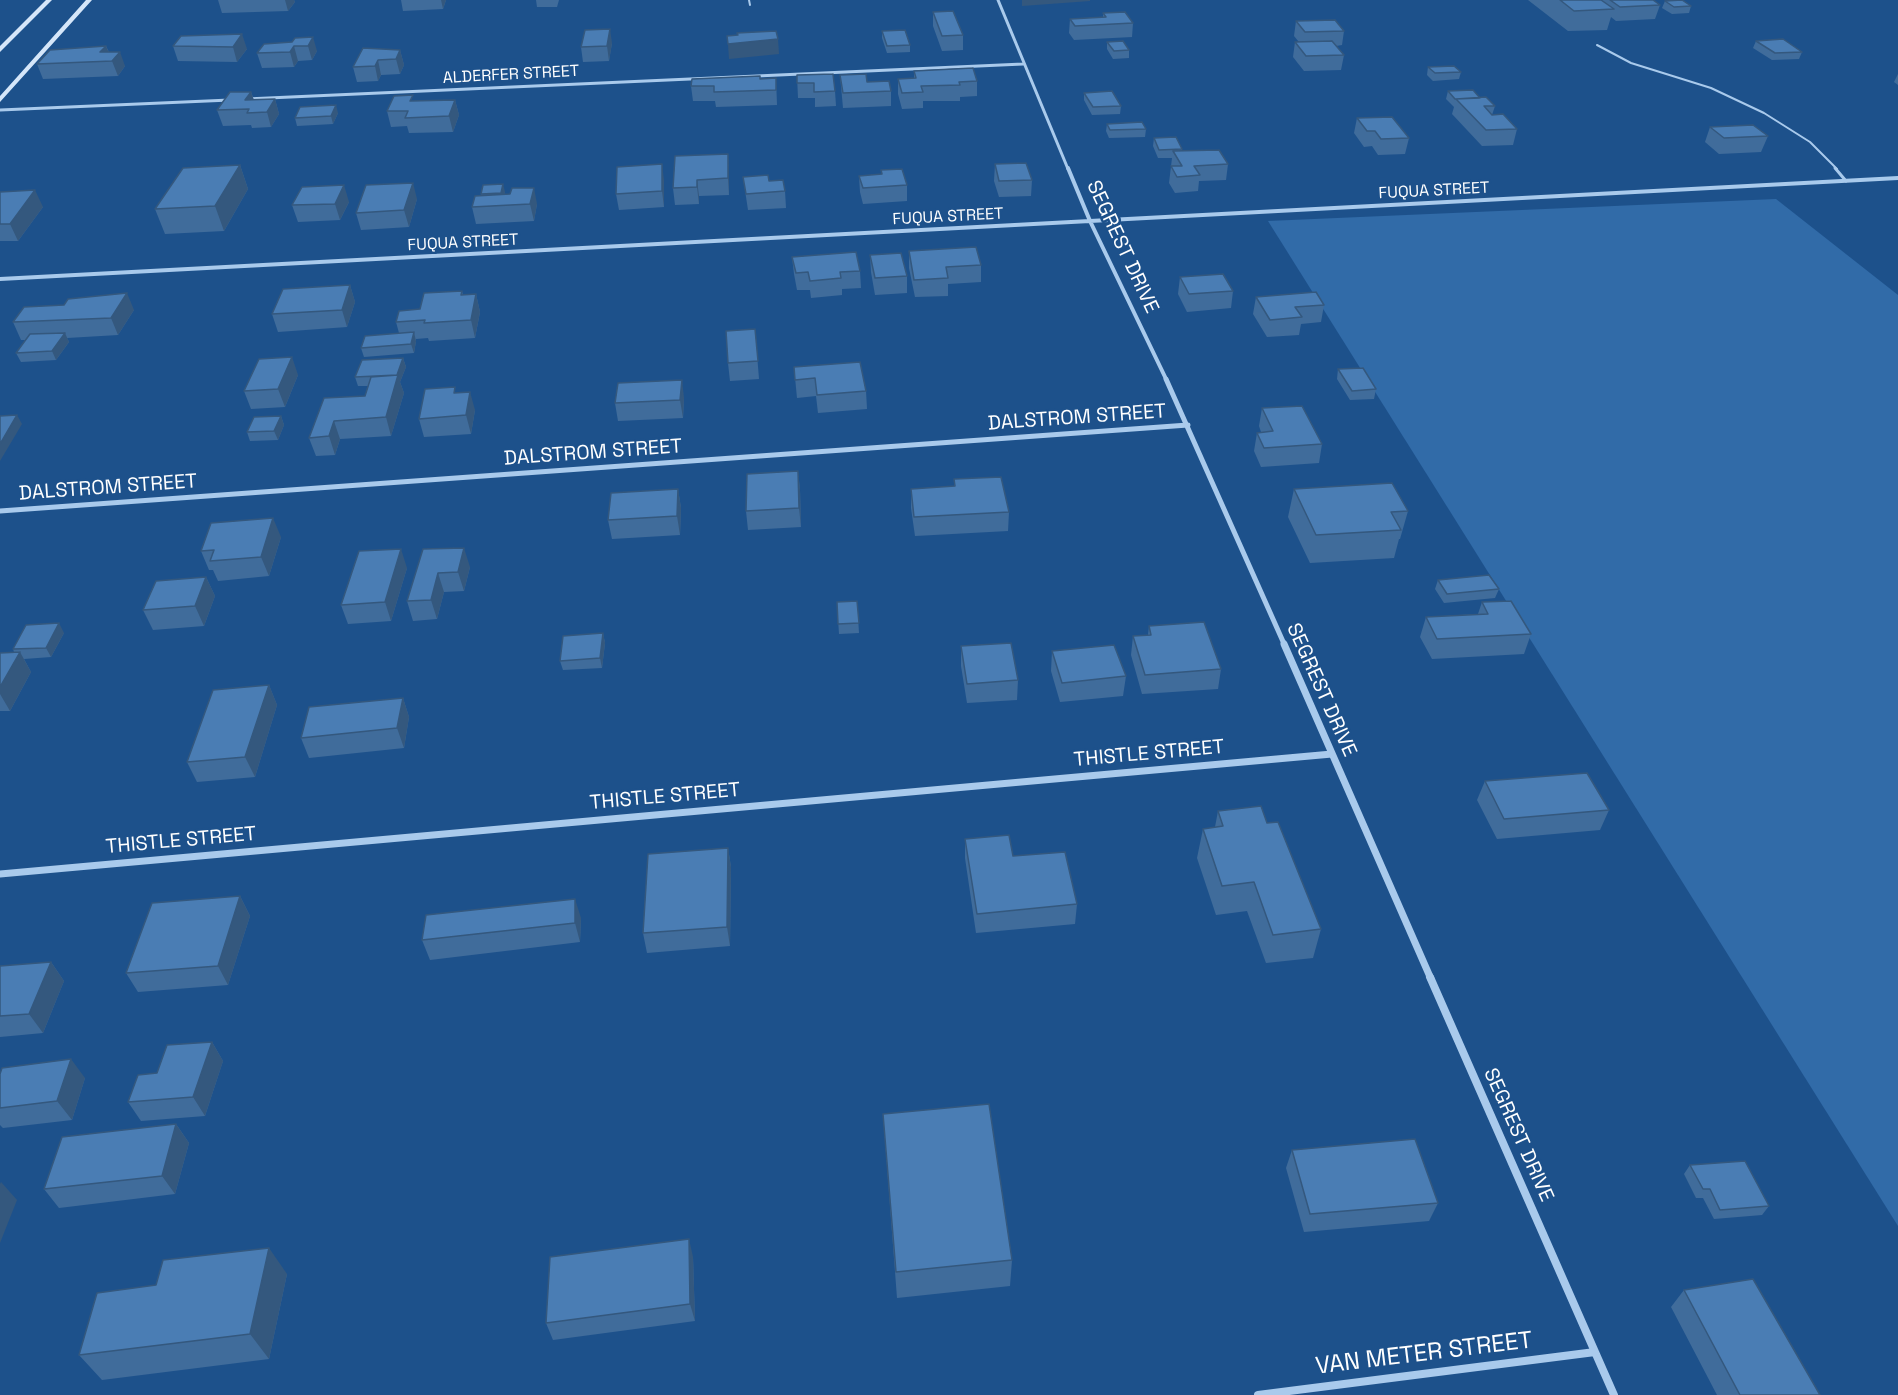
<!DOCTYPE html>
<style>
body{margin:0}
canvas{display:block;background:#1d518b}
</style>
<canvas width="1898" height="1395"></canvas>
<script>
const ctx = document.querySelector('canvas').getContext('2d');
ctx.lineJoin = 'round';
function fill(path, color) {
  ctx.fillStyle = color;
  ctx.fill(path, 'evenodd');
}
function poly(rows) {
  const path = new Path2D();
  for (const r of rows) {
    path.moveTo(r[0], r[1]);
    for (let i = 2; i < r.length; i += 2) path.lineTo(r[i], r[i + 1]);
  }
  return path;
}
function strokePath(path, color, width, dash) {
  ctx.strokeStyle = color;
  ctx.lineWidth = width;
  ctx.lineCap = dash ? 'butt' : 'round';
  ctx.setLineDash(dash || []);
  ctx.stroke(path);
}
function drawText(font, color, halo, rows, align = 'center') {
  ctx.font = font + ' "Space Grotesk",sans-serif';
  ctx.lineWidth = 5;
  ctx.setLineDash([]);
  ctx.textBaseline = 'middle';
  ctx.strokeStyle = halo;
  ctx.fillStyle = color;
  for (const [text, x, y, turn = 0] of rows) {
    ctx.save();
    ctx.translate(x, y);
    ctx.rotate((+turn || 0) * Math.PI / 180);
    ctx.textAlign = isNaN(turn) ? turn : align;
    if (halo) ctx.strokeText(text, 0, 0);
    ctx.fillText(text, 0, 0);
    ctx.restore();
  }
}
const green = poly([
 [1776,199,1898,295,1898,1226,1268,221]
]);
const serviceFar1 = poly([
 [749,0,750,5],
 [1597,45,1631,63,1711,88,1764,113,1810,142,1837,169]
]);
const service = poly([
 [1835,168,1846,181]
]);
const minorFar4 = poly([
 [998,0,1068,169],
 [246,99,1023,64],
 [0,110,230,100]
]);
const minorFar3 = poly([
 [1068,168,1090,221,1167,381],
 [0,279,1898,178]
]);
const minorFar2 = poly([
 [1166,379,1285,646],
 [0,511,1188,425]
]);
const minorFar1 = poly([
 [1284,644,1431,979],
 [0,874,1332,754]
]);
const minor = poly([
 [1430,977,1614,1395],
 [1258,1395,1595,1352]
]);
const secondary = poly([
 [46,0,52,0,0,52,0,46,46,0],
 [86,0,92,0,0,102,0,96,86,0]
]);
const wall = poly([
 [218,0,294,0,295,2,288,11,222,13],
 [401,0,446,0,443,9,403,11],
 [536,0,559,0,557,7,537,7],
 [1528,0,1653,0,1660,5,1655,19,1616,21,1611,17,1607,30,1568,31],
 [1665,1,1691,6,1689,13,1672,14,1662,8],
 [933,12,963,35,963,50,942,51,933,26],
 [1103,13,1133,23,1132,37,1074,40,1069,33,1070,19,1103,17],
 [1296,21,1344,31,1342,45,1336,46,1344,55,1341,70,1304,71,1293,57,1295,42,1299,42,1294,36],
 [882,31,910,45,910,52,887,53,882,38],
 [181,36,247,49,237,62,178,61,173,46],
 [295,38,317,51,312,60,298,61,294,67,262,68,257,53,292,42],
 [1756,41,1802,52,1799,59,1772,60,1753,48],
 [1107,42,1129,50,1129,58,1113,59,1107,49],
 [612,43,609,61,583,62,581,47],
 [106,46,109,52,125,66,118,76,43,79,37,64],
 [400,50,404,65,400,74,381,75,378,81,357,82,353,67],
 [1428,67,1461,72,1459,79,1433,81,1427,75],
 [914,71,977,81,977,96,960,97,960,101,923,101,923,108,902,109,898,94,898,79,914,78],
 [1898,74,1898,85,1894,82],
 [797,75,835,91,836,106,815,107,815,98,798,98],
 [840,75,867,82,891,91,891,106,843,108],
 [776,78,777,105,716,107,715,101,693,101,691,86,761,79],
 [1448,91,1480,98,1495,106,1492,115,1517,129,1513,145,1482,146,1452,114,1454,107,1446,99],
 [251,92,254,100,275,99,279,114,271,127,252,128,251,125,223,126,217,110],
 [1084,93,1121,106,1120,114,1092,115,1084,100],
 [455,100,459,115,453,132,409,133,407,126,391,127,387,111,414,101],
 [338,113,333,124,297,126,295,118],
 [1357,118,1409,138,1405,154,1378,155,1372,146,1364,147,1354,133],
 [1107,124,1146,129,1145,137,1109,138,1106,131],
 [1710,127,1768,136,1761,152,1719,154,1705,142],
 [1154,138,1182,149,1182,151,1228,164,1226,180,1199,181,1198,191,1175,193,1169,183,1172,158,1158,158,1153,146],
 [728,154,729,170,729,195,699,196,699,204,675,205,673,188],
 [995,164,1032,180,1031,196,999,197,994,181],
 [240,165,248,189,224,231,165,234,155,209],
 [881,170,907,185,907,201,863,204,860,192,859,176,881,174],
 [743,177,769,181,785,191,786,208,748,210],
 [664,180,664,207,619,210,616,194],
 [0,192,43,207,18,241,0,241],
 [505,192,504,194,537,204,534,221,476,224,472,207,481,195,481,194],
 [417,199,409,227,361,230,356,213],
 [349,202,340,220,298,222,292,205],
 [909,251,981,265,981,282,948,284,948,296,915,297,909,268],
 [870,255,907,276,907,293,875,295,871,272],
 [792,257,860,271,861,288,842,289,842,295,811,298,810,290,797,290,794,274],
 [1180,277,1233,291,1231,308,1187,312,1178,294],
 [350,285,355,302,347,327,278,332,272,314],
 [462,291,463,295,476,294,480,312,475,338,429,341,428,338,416,339,416,341,414,353,364,357,361,348,399,333,396,322,420,309],
 [1256,297,1324,305,1321,322,1301,324,1299,335,1267,337,1253,314],
 [134,310,118,335,67,338,69,342,56,360,21,362,16,353,26,340,21,340,13,322],
 [755,329,759,379,730,381,728,363],
 [403,358,406,367,400,382,404,393,391,436,340,439,335,455,316,456,309,438,365,396,369,386,358,386,355,377],
 [794,367,866,391,867,409,818,413,816,396,797,398],
 [1338,369,1376,389,1374,399,1350,400,1337,379],
 [298,375,285,407,251,409,244,391],
 [456,393,475,410,471,434,424,437,419,419],
 [684,398,683,418,618,421,615,403],
 [1262,408,1322,444,1319,463,1261,467,1254,451,1257,433,1261,432,1259,426],
 [281,416,284,425,278,440,250,441,247,432],
 [798,471,800,490,801,527,748,530,746,511],
 [954,479,1009,512,1008,531,915,536,911,508,911,489,954,486],
 [678,489,681,508,680,535,612,539,608,520],
 [1294,489,1408,511,1400,539,1399,539,1394,558,1310,563,1288,517],
 [281,537,269,576,218,581,213,570,209,570,201,551],
 [423,549,470,567,464,591,444,592,437,619,413,621,407,601],
 [407,568,391,621,348,624,341,605],
 [206,577,215,596,204,626,153,630,143,610],
 [1438,580,1499,589,1495,598,1444,603,1435,589],
 [857,601,859,633,839,634,837,602],
 [1482,602,1531,634,1524,654,1432,659,1420,637,1426,617,1478,614],
 [1149,626,1221,669,1218,689,1142,694,1131,655,1133,636,1148,635],
 [64,633,51,657,24,659,31,672,10,711,0,711,0,653,14,652,13,649],
 [603,633,605,643,602,668,563,670,560,661],
 [961,646,1018,680,1017,700,967,703,961,666],
 [1052,651,1126,676,1123,696,1060,702,1051,671],
 [269,685,277,705,255,777,197,782,187,762],
 [403,698,409,717,404,748,309,758,301,738],
 [1485,781,1609,810,1600,830,1497,839,1477,800],
 [1218,811,1267,823,1321,929,1313,958,1266,963,1247,911,1216,915,1197,858,1203,829,1215,827],
 [965,839,1013,856,1077,904,1075,924,976,933,965,858],
 [728,848,731,867,730,946,647,953,643,933],
 [240,896,250,916,228,985,138,992,126,973],
 [581,918,580,942,430,960,422,940],
 [51,962,64,981,43,1033,0,1037,0,966],
 [212,1042,223,1061,205,1116,141,1121,128,1102,157,1073],
 [0,1074,85,1078,72,1120,3,1128,0,1125],
 [883,1114,1012,1260,1010,1286,897,1298],
 [176,1124,189,1143,175,1194,59,1208,44,1189],
 [1292,1150,1438,1203,1429,1221,1304,1232,1286,1168],
 [1690,1165,1769,1206,1762,1215,1714,1219,1703,1198,1696,1198,1684,1174],
 [693,1257,695,1321,553,1340,546,1323],
 [287,1274,269,1359,102,1380,79,1355,156,1285],
 [1684,1290,1820,1395,1717,1395,1671,1307]
]);
const shadedWall = poly([
 [285,0,294,0,295,2,288,11],
 [441,0,446,0,443,9],
 [1022,0,1090,0,1090,1,1022,6],
 [610,29,612,43,609,61,607,46],
 [242,34,247,49,237,62,233,47],
 [313,37,317,51,312,60,308,46],
 [778,39,779,54,729,59,728,44],
 [106,46,112,60,100,52],
 [294,46,298,61,294,67,290,52],
 [400,50,404,65,400,74,396,59],
 [120,52,125,66,118,76,112,61],
 [378,60,381,75,378,81,375,66],
 [251,92,256,107,245,100],
 [275,99,279,114,271,127,267,112],
 [455,100,459,115,453,132,449,116],
 [336,105,338,113,333,124,331,116],
 [728,154,729,170,729,195,728,178],
 [662,164,664,180,664,207,662,191],
 [240,165,248,189,224,231,215,206],
 [697,180,699,196,699,204,697,187],
 [413,183,417,199,409,227,404,210],
 [503,184,505,192,503,201,501,193],
 [344,185,349,202,340,220,335,204],
 [534,188,537,204,534,221,530,204],
 [35,190,43,207,18,241,10,224],
 [350,285,355,302,347,327,342,310],
 [127,293,134,310,118,335,111,318],
 [476,294,480,312,475,338,471,320],
 [414,332,416,341,414,353,411,344],
 [65,333,69,342,56,360,52,351],
 [292,357,298,375,285,407,278,389],
 [403,358,406,367,400,382,404,393,391,436,386,417,397,375],
 [682,380,684,398,683,418,680,400],
 [470,392,475,410,471,434,466,415],
 [17,415,22,424,0,461,0,444],
 [281,416,284,425,278,440,274,431],
 [334,421,340,439,335,455,329,436],
 [798,471,800,490,801,527,799,508],
 [678,489,681,508,680,535,677,516],
 [273,518,281,537,269,576,261,557],
 [464,548,470,567,464,591,458,572],
 [401,549,407,568,391,621,385,602],
 [438,573,444,592,437,619,431,600],
 [206,577,215,596,204,626,195,606],
 [59,623,64,633,51,657,46,648],
 [603,633,605,643,602,668,600,658],
 [20,652,31,672,10,711,0,694,0,687],
 [269,685,277,705,255,777,245,757],
 [403,698,409,717,404,748,397,728],
 [728,848,731,867,730,946,727,927],
 [240,896,250,916,228,985,218,966],
 [575,899,581,918,580,942,575,923],
 [51,962,64,981,43,1033,29,1014],
 [212,1042,223,1061,205,1116,193,1097],
 [71,1059,85,1078,72,1120,57,1101],
 [176,1124,189,1143,175,1194,162,1176],
 [1,1182,17,1200,0,1243,0,1184],
 [689,1239,693,1257,695,1321,690,1304],
 [269,1248,287,1274,269,1359,250,1334]
]);
const building = poly([
 [1560,0,1601,0,1614,9,1574,11,1560,0],
 [1610,0,1653,0,1660,5,1620,7,1610,0],
 [1682,0,1691,6,1674,7,1665,1,1682,0],
 [953,11,963,35,942,36,933,12,953,11],
 [1125,12,1133,23,1075,26,1070,19,1106,17,1103,13,1125,12],
 [1335,20,1344,31,1305,32,1296,21,1335,20],
 [610,29,607,46,581,47,585,30,610,29],
 [905,30,910,45,887,46,882,31,905,30],
 [776,31,778,39,728,44,727,36,738,35,737,33,776,31],
 [242,34,233,47,173,46,181,36,242,34],
 [313,37,308,46,294,46,290,52,257,53,264,44,292,42,295,38,313,37],
 [1783,39,1802,52,1775,53,1756,41,1783,39],
 [1123,41,1129,50,1114,51,1107,42,1123,41],
 [1332,41,1344,55,1306,56,1295,42,1332,41],
 [106,46,100,52,120,52,112,61,37,64,50,50,106,46],
 [363,48,400,50,396,59,378,60,375,66,353,67,363,48],
 [1454,66,1461,72,1435,73,1428,67,1454,66],
 [973,68,977,81,959,82,960,85,921,86,923,92,902,93,898,79,916,78,914,71,973,68],
 [833,74,835,91,814,92,814,83,797,83,797,75,833,74],
 [866,74,867,82,889,81,891,91,843,93,840,75,866,74],
 [760,76,760,79,776,78,776,90,714,92,714,86,691,86,692,79,760,76],
 [1473,90,1480,98,1455,99,1448,91,1473,90],
 [1112,91,1121,106,1093,107,1084,93,1112,91],
 [230,92,251,92,245,100,275,99,267,112,247,113,249,109,217,110,230,92],
 [413,95,410,101,455,100,449,116,405,118,408,111,387,111,394,96,413,95],
 [1486,97,1495,106,1484,106,1492,115,1503,114,1517,129,1486,130,1456,99,1486,97],
 [336,105,331,116,295,118,300,107,336,105],
 [1392,117,1409,138,1381,139,1375,131,1367,131,1357,118,1392,117],
 [1142,122,1146,129,1110,130,1107,124,1142,122],
 [1753,125,1768,136,1724,138,1710,127,1753,125],
 [1176,137,1182,149,1159,150,1154,138,1176,137],
 [1219,150,1228,164,1194,166,1200,175,1177,177,1171,166,1182,166,1173,151,1219,150],
 [728,154,728,178,697,180,697,187,673,188,675,156,728,154],
 [1026,163,1032,180,999,181,995,164,1026,163],
 [662,164,662,191,616,194,617,167,662,164],
 [240,165,215,206,155,209,183,168,240,165],
 [902,169,907,185,863,188,859,176,882,174,881,170,902,169],
 [768,175,769,181,783,180,785,191,746,194,743,177,768,175],
 [413,183,404,210,356,213,366,185,413,183],
 [503,184,501,193,481,194,483,185,503,184],
 [344,185,335,204,292,205,302,187,344,185],
 [512,188,534,188,530,204,472,207,475,196,510,194,512,188],
 [35,190,10,224,0,224,0,192,35,190],
 [976,247,981,265,946,267,948,278,914,280,909,251,976,247],
 [856,252,860,271,840,272,841,278,810,281,808,272,796,273,792,257,856,252],
 [901,253,907,276,875,278,870,255,901,253],
 [1223,274,1233,291,1189,294,1180,277,1223,274],
 [350,285,342,310,272,314,283,289,350,285],
 [462,291,461,295,476,294,471,320,424,323,425,320,396,322,399,311,420,309,424,293,462,291],
 [1316,292,1324,305,1295,307,1302,317,1270,320,1256,297,1316,292],
 [127,293,111,318,13,322,24,307,64,305,68,299,127,293],
 [755,329,758,361,728,363,726,331,755,329],
 [414,332,411,344,361,348,365,336,414,332],
 [65,333,52,351,16,353,30,334,65,333],
 [292,357,278,389,244,391,259,359,292,357],
 [403,358,397,375,355,377,362,360,403,358],
 [860,362,866,391,817,395,815,378,795,380,794,367,860,362],
 [1363,368,1376,389,1352,391,1338,369,1363,368],
 [398,375,386,417,334,421,329,436,309,438,324,398,365,396,371,377,398,375],
 [682,380,680,400,615,403,618,383,682,380],
 [455,387,454,393,470,392,466,415,419,419,425,389,455,387],
 [1302,406,1322,444,1264,448,1257,433,1273,431,1262,408,1302,406],
 [17,415,0,444,0,416,17,415],
 [281,416,274,431,247,432,254,417,281,416],
 [798,471,799,508,746,511,747,474,798,471],
 [1001,477,1009,512,914,517,911,489,955,486,954,479,1001,477],
 [1392,483,1408,511,1391,512,1401,530,1316,535,1294,489,1392,483],
 [678,489,677,516,608,520,611,493,678,489],
 [273,518,261,557,210,561,214,550,201,551,211,523,273,518],
 [464,548,458,572,438,573,431,600,407,601,423,549,464,548],
 [401,549,385,602,341,605,359,551,401,549],
 [1489,575,1499,589,1447,594,1438,580,1489,575],
 [206,577,195,606,143,610,156,581,206,577],
 [857,601,859,623,838,624,837,602,857,601],
 [1511,601,1531,634,1437,639,1426,617,1488,614,1482,602,1511,601],
 [1204,622,1221,669,1145,675,1133,636,1151,635,1149,626,1204,622],
 [59,623,46,648,13,649,26,625,59,623],
 [603,633,600,658,560,661,563,636,603,633],
 [1011,643,1018,680,967,684,961,646,1011,643],
 [1114,645,1126,676,1062,683,1052,651,1114,645],
 [20,652,0,687,0,653,20,652],
 [269,685,245,757,187,762,213,690,269,685],
 [403,698,397,728,301,738,309,707,403,698],
 [1587,773,1609,810,1504,819,1485,781,1587,773],
 [1261,806,1267,823,1278,822,1321,929,1273,935,1254,882,1222,886,1203,829,1223,826,1218,811,1261,806],
 [1009,835,1013,856,1065,852,1077,904,977,914,965,839,1009,835],
 [728,848,727,927,643,933,648,854,728,848],
 [240,896,218,966,126,973,152,903,240,896],
 [575,899,575,923,422,940,426,915,575,899],
 [51,962,29,1014,0,1016,0,966,51,962],
 [212,1042,193,1097,128,1102,138,1075,157,1073,167,1045,212,1042],
 [71,1059,57,1101,0,1108,0,1074,2,1068,71,1059],
 [989,1104,1012,1260,896,1272,883,1114,989,1104],
 [176,1124,162,1176,44,1189,62,1137,176,1124],
 [1415,1139,1438,1203,1310,1214,1292,1150,1415,1139],
 [1745,1161,1769,1206,1720,1210,1710,1189,1703,1189,1690,1165,1745,1161],
 [689,1239,690,1304,546,1323,550,1257,689,1239],
 [269,1248,250,1334,79,1355,97,1293,156,1285,163,1260,269,1248],
 [1753,1279,1820,1395,1740,1395,1684,1290,1753,1279]
]);
const farStreetnames = [
 ["ALDERFER STREET",511,75,-3],
 ["FUQUA STREET",1434,191,-3],
 ["FUQUA STREET",948,217,-3],
 ["FUQUA STREET",463,243,-3]
];
const streetNames = [
 ["SEGREST DRIVE",1122,247,65],
 ["DALSTROM STREET",1077,418,-4],
 ["DALSTROM STREET",593,453,-4],
 ["DALSTROM STREET",108,488,-4],
 ["SEGREST DRIVE",1321,690,66],
 ["THISTLE STREET",1149,754,-5],
 ["THISTLE STREET",665,797,-5],
 ["THISTLE STREET",181,841,-5],
 ["SEGREST DRIVE",1518,1135,66]
];
const nearStreetnames = [
 ["VAN METER STREET",1424,1354,-7]
];
fill(green, '#316ba8');
strokePath(serviceFar1, '#a9caec', 2);
strokePath(service, '#a9caec', 3);
strokePath(minorFar4, '#a9caec', 3);
strokePath(minorFar3, '#a9caec', 4);
strokePath(minorFar2, '#a9caec', 5);
strokePath(minorFar1, '#a9caec', 7);
strokePath(minor, '#a9caec', 8);
fill(secondary, '#d5e6f9');
fill(wall, '#406c9b');
fill(shadedWall, '#34587e');
fill(building, '#4a7db4');
strokePath(building, '#34587e', 1.5);
drawText('16px', '#fff', '#1d518b', farStreetnames);
drawText('20px', '#fff', '#1d518b', streetNames);
drawText('24px', '#fff', '#1d518b', nearStreetnames);
</script>
